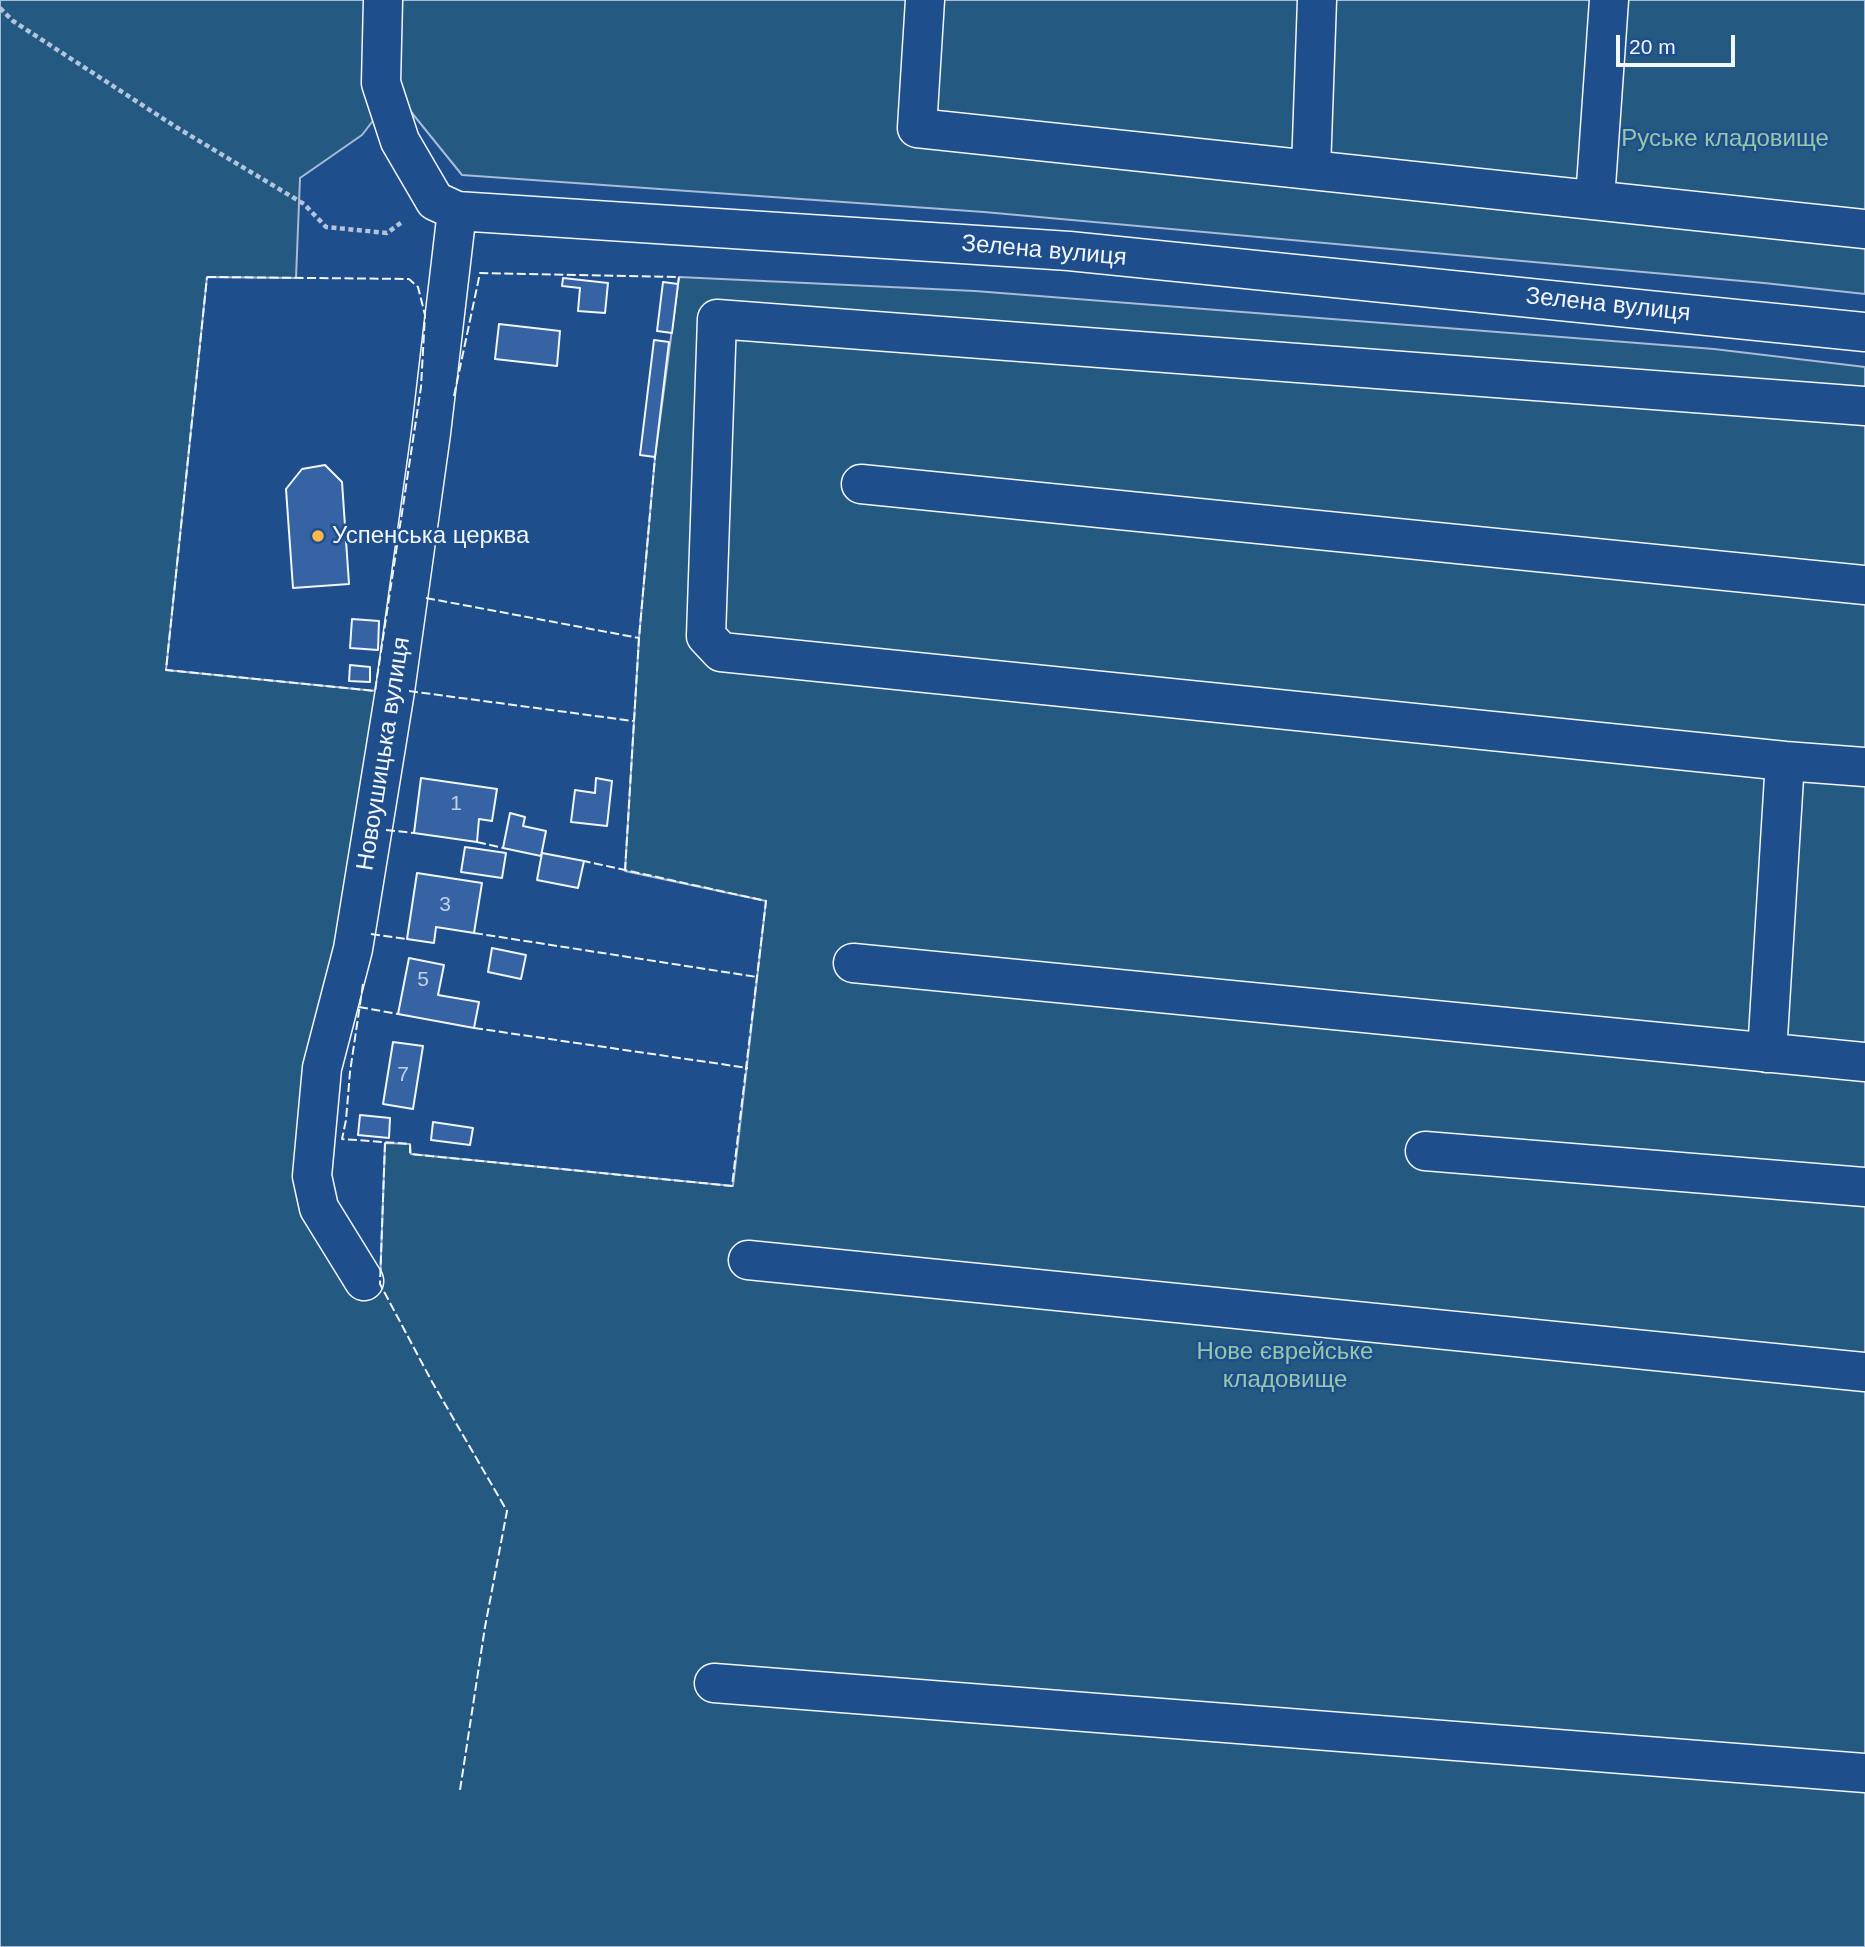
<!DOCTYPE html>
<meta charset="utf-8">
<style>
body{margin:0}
#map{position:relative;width:1865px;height:1947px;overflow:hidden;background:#1f4e8c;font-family:Helvetica,sans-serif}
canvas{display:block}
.scale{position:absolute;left:1616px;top:35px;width:119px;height:32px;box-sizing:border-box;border:4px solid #f2f6ff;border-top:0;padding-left:9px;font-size:21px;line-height:24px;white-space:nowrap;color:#f2f6ff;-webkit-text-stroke:5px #1f4e8c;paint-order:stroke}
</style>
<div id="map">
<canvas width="1865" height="1947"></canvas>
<div class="scale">20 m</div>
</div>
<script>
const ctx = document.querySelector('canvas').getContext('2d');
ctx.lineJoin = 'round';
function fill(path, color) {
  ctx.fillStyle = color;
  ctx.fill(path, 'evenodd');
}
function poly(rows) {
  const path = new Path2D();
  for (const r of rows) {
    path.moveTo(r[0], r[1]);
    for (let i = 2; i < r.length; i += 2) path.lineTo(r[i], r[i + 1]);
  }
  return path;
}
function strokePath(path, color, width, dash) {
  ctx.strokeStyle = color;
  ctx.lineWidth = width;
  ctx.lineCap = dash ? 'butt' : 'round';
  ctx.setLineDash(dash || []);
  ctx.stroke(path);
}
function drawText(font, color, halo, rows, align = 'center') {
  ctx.font = font + ' Helvetica,sans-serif';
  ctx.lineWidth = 5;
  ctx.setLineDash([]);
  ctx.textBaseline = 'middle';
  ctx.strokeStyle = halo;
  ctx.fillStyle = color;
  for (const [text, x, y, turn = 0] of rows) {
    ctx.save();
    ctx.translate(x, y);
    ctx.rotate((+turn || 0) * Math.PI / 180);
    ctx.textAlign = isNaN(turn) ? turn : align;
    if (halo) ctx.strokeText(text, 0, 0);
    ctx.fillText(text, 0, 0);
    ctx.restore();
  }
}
const green = poly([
 [0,0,1865,0,1865,294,1764,283,984,212,462,175,395,92,362,135,300,178,296,278,207,277,166,670,386,692,301,1176,380,1284,385,1143,410,1144,411,1154,733,1186,766,901,625,871,639,638,655,457,679,277,975,291,1714,349,1865,367,1865,1947,0,1947,0,0]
]);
const building = poly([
 [563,278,608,283,605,313,578,311,580,288,562,286,563,278],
 [663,282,678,284,672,333,657,331,663,282],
 [499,324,560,331,557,366,495,359,499,324],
 [654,340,669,342,655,457,640,455,654,340],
 [325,465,342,482,349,584,293,588,286,489,302,469,325,465],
 [352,619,379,621,378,650,350,648,352,619],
 [350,665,370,667,370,682,349,681,350,665],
 [421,778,497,789,492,821,479,819,477,842,414,833,421,778],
 [596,778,612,781,607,826,571,822,575,790,595,793,596,778],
 [510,813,525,817,523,826,546,831,541,856,503,848,510,813],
 [465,847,506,853,502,878,461,872,465,847],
 [542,853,584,861,578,888,537,880,542,853],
 [417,873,482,883,474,933,436,927,434,943,407,939,417,873],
 [492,948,526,955,521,979,488,972,492,948],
 [409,958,444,965,438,995,479,1002,474,1028,398,1014,409,958],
 [393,1042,423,1046,413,1109,383,1104,393,1042],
 [360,1115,390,1118,389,1138,358,1135,360,1115],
 [433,1122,473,1128,470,1145,431,1140,433,1122]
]);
const path = poly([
 [0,8,13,21,176,127,304,204,326,227,387,233,402,222]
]);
const minor = poly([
 [383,0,381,83,400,141,435,201,457,211,1069,251,1865,332],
 [925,0,917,128,1865,229],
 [1311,169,1317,0],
 [1595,200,1609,0],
 [1865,406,717,319,706,636,721,652,1785,761,1865,767],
 [861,484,1865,585],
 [853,963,1865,1062],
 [1767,1053,1785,761],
 [1425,1151,1865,1187],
 [748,1260,1865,1372],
 [364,1281,319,1208,312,1176,322,1068,353,949,395,691,431,433,457,211],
 [714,1683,1865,1773]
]);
const fence = poly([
 [207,277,409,279,418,287,425,315,421,387,375,691,166,670,207,277],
 [454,396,480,273,679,277,678,284],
 [426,598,639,638],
 [409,691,633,721],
 [386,830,414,833],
 [477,842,503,848],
 [625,871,639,638,655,457],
 [474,933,757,977],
 [371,934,407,939],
 [363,984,350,1072,346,1120,342,1139,410,1144,410,1154,732,1186,766,901,584,861],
 [359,1007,398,1014],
 [474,1028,748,1068],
 [385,1143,380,1284,431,1380,507,1511,485,1627,460,1790]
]);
const markers = [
 [318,536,7,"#ffb74d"]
];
const numberNames = [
 ["1",456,804],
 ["3",445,905],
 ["5",423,980],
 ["7",403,1075]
];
const parkNames = [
 ["Руське кладовище",1725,139],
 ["Нове єврейське",1285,1352],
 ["кладовище",1285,1380]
];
const streetNames = [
 ["Зелена вулиця",1044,251,5],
 ["Зелена вулиця",1608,305,6],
 ["Новоушицька вулиця",384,754,-81]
];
const poiNames = [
 ["Успенська церква",332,536]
];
fill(green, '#245a82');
strokePath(green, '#a8bbd7', 2);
fill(building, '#3563a3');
strokePath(building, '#f2f6ff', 2);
strokePath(minor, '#f2f6ff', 41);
strokePath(path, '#b3c4dc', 4.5, [5, 3.5]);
strokePath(minor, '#1f4e8c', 38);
strokePath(fence, '#f2f6ff', 2, [9, 3.5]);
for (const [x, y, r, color] of markers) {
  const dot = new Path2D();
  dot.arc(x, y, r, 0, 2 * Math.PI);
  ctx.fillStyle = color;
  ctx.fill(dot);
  strokePath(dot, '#1f4e8c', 2.5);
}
drawText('21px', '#c3d1e8', null, numberNames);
drawText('24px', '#97c8a6', '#1f4e8c', parkNames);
drawText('24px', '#f2f6ff', '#1f4e8c', streetNames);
drawText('24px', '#f2f6ff', '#1f4e8c', poiNames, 'left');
</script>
